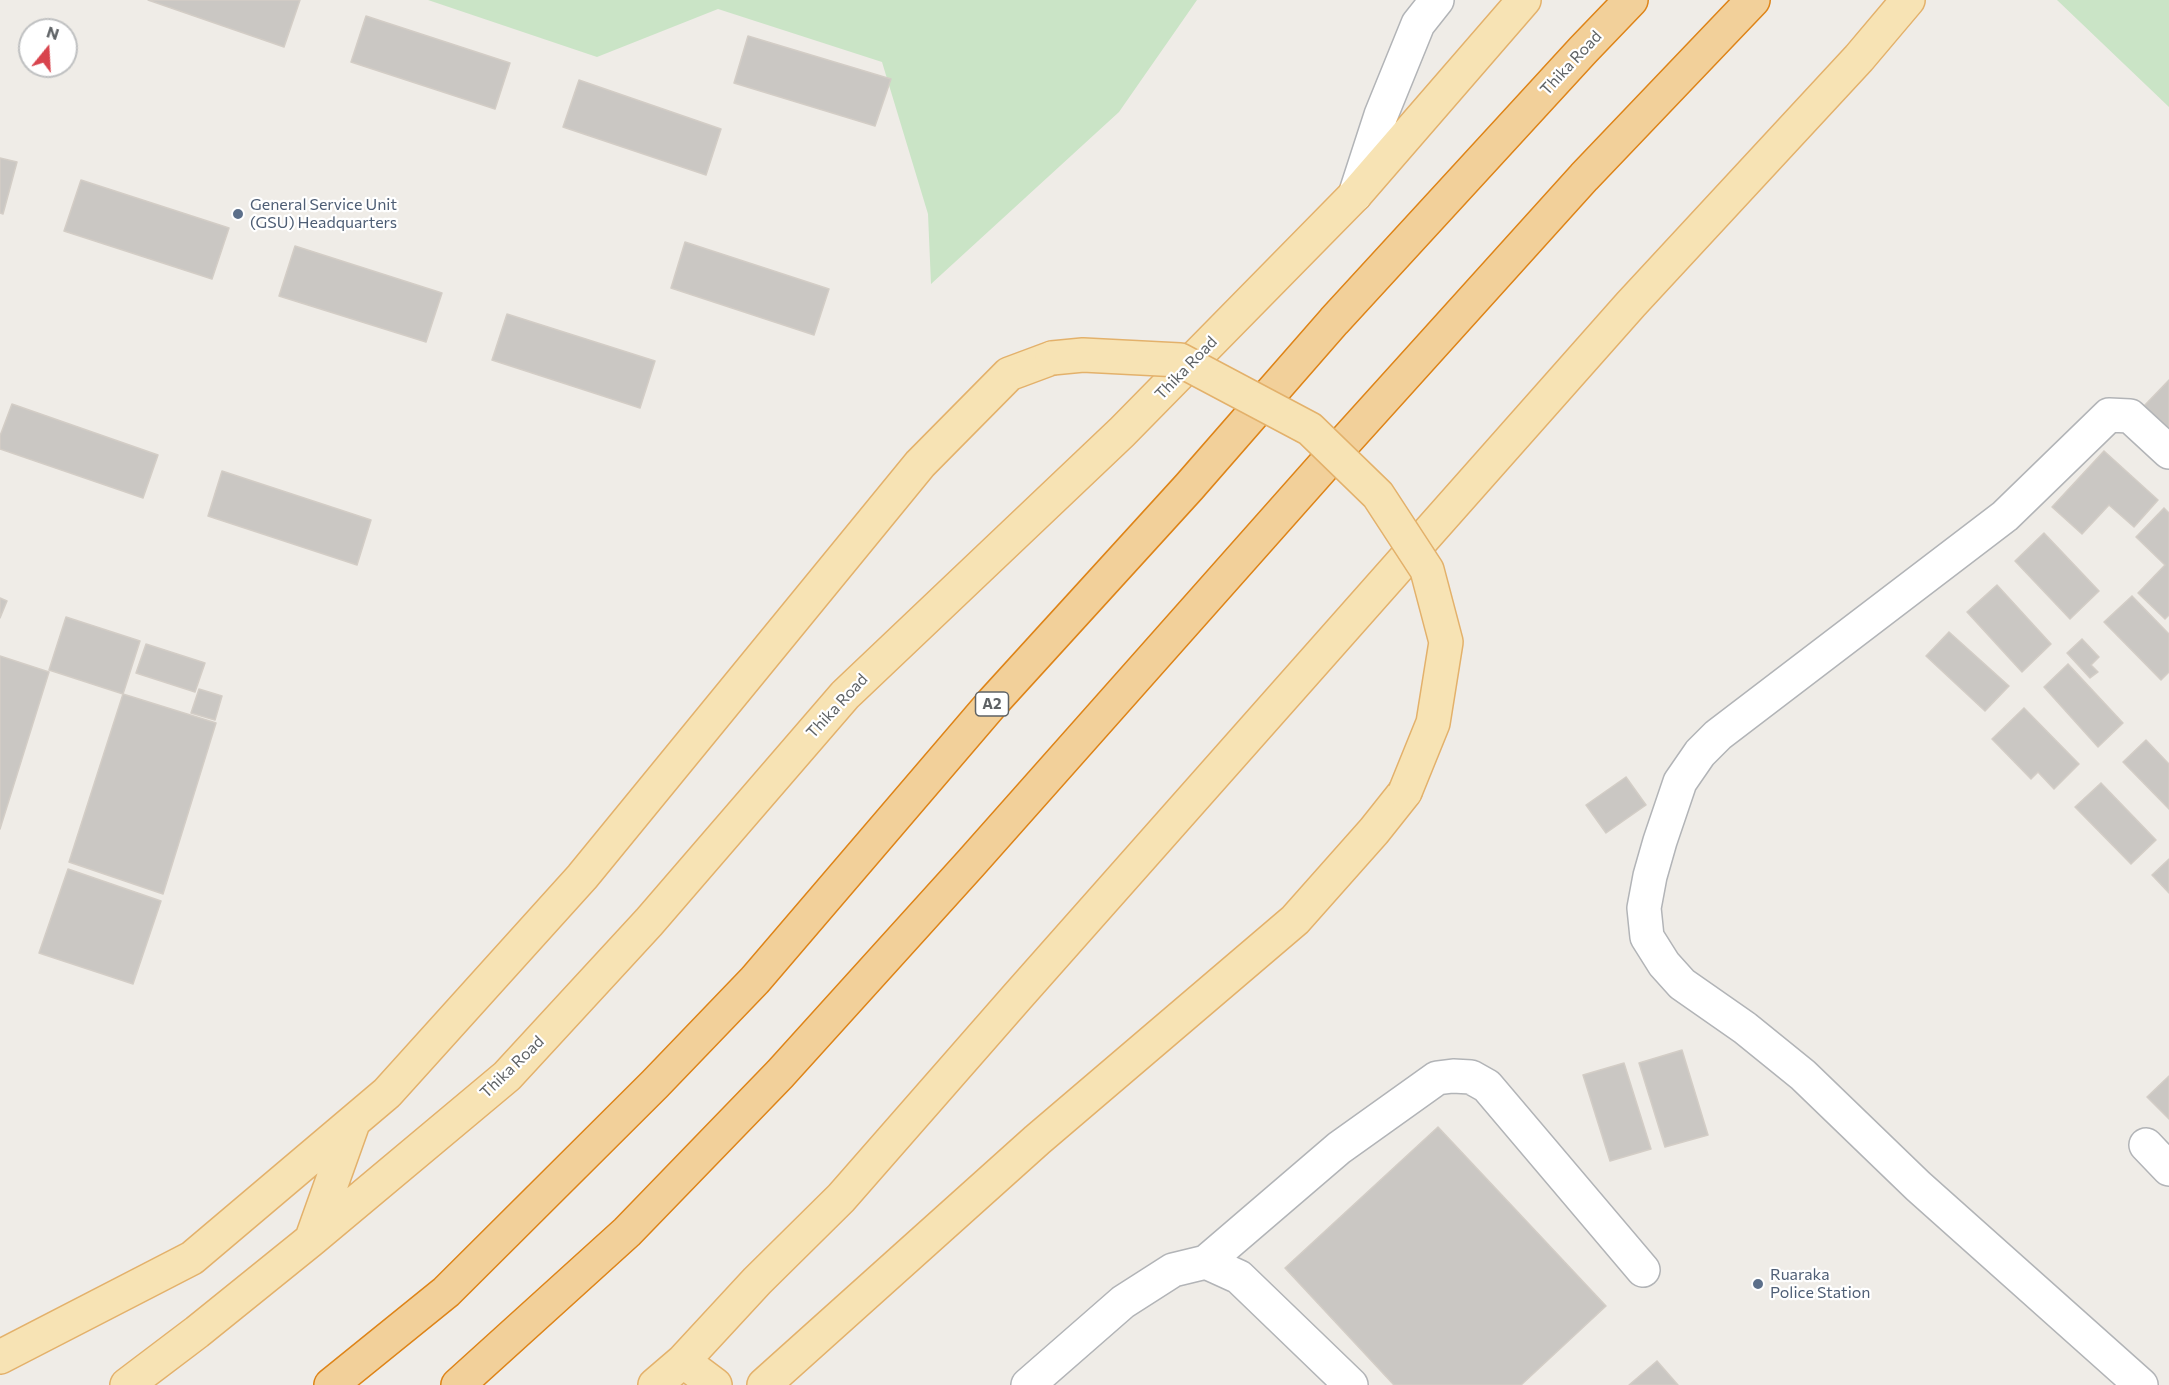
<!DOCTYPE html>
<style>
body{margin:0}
#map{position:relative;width:2169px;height:1385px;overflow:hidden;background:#efece7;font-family:Commissioner,sans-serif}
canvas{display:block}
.north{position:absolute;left:18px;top:18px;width:60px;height:60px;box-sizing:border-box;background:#fff;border:2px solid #bfc0c1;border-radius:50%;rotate:18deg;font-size:16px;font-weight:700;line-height:24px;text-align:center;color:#5e6265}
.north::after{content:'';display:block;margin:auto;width:21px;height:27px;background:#d8444d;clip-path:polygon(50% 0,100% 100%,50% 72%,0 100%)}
</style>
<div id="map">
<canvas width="2169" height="1385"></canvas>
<div class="north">N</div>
</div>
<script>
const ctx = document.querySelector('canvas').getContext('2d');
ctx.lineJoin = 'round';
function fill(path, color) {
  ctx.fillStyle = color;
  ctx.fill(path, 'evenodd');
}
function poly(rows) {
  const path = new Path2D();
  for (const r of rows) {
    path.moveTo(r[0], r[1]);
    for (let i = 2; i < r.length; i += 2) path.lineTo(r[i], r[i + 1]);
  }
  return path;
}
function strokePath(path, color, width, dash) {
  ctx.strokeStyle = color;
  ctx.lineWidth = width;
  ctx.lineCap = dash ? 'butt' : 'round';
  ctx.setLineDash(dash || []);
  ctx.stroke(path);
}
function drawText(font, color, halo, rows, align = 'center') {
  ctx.font = font + ' Commissioner,sans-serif';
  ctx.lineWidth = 4.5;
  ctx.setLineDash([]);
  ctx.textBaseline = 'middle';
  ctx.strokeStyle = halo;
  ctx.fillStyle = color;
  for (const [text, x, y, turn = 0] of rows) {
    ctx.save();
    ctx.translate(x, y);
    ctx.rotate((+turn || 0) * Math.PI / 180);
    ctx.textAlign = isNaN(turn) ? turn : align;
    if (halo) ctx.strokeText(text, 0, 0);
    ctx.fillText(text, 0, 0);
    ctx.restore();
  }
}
const green = poly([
 [428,0,1197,0,1119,112,931,284,928,214,882,62,718,9,597,57],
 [2057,0,2169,0,2169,107]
]);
const building = poly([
 [148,0,300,0,284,47,148,0],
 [366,16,510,63,495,109,351,62,366,16],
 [748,36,891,79,875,126,734,83,748,36],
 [579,80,721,129,706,175,563,127,579,80],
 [0,158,17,162,3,214,0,213,0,158],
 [81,180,229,228,212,279,64,231,81,180],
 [685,242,829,289,814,335,671,288,685,242],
 [295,246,442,293,426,342,279,296,295,246],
 [507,314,655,361,640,408,492,360,507,314],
 [2169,380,2169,431,2143,407,2169,380],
 [12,404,158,455,143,498,0,449,0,436,12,404],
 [2104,451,2158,500,2134,527,2109,505,2082,534,2052,507,2104,451],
 [222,471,371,520,357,565,208,516,222,471],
 [2164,508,2169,513,2169,615,2165,619,2138,593,2165,565,2136,537,2164,508],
 [2044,533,2099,591,2070,619,2015,561,2044,533],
 [1997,585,2051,644,2022,672,1967,612,1997,585],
 [2132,596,2169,634,2169,672,2161,680,2104,622,2132,596],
 [0,598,7,601,0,618,0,598],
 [66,617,140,641,123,694,49,670,66,617],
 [1949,632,2009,686,1985,711,1926,656,1949,632],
 [2082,639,2099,657,2091,665,2098,672,2090,678,2067,653,2082,639],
 [146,644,205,663,195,692,136,673,146,644],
 [0,656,49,672,0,829,0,656],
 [2068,664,2123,723,2098,747,2044,687,2068,664],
 [199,689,222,696,215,720,191,713,199,689],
 [123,694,216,723,163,894,69,862,123,694],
 [2024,708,2079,764,2054,789,2038,772,2031,779,1992,739,2024,708],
 [2146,740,2169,764,2169,809,2123,762,2146,740],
 [1626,777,1646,805,1606,833,1586,805,1626,777],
 [2101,783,2156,840,2131,864,2075,807,2101,783],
 [2169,859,2169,893,2152,875,2169,859],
 [68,869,161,901,133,984,39,953,68,869],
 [1682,1050,1708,1135,1665,1147,1639,1063,1682,1050],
 [1624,1063,1651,1149,1610,1161,1583,1075,1624,1063],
 [2169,1076,2169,1119,2147,1097,2169,1076],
 [1438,1127,1606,1306,1521,1385,1394,1385,1285,1268,1438,1127],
 [1657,1361,1678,1385,1629,1385,1657,1361]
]);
const minor = poly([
 [1355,195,1381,115,1418,24,1437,0],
 [2146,1145,2169,1169],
 [1206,1262,1339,1148,1437,1078,1453,1076,1471,1077,1487,1086,1643,1270],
 [1028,1385,1123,1302,1173,1270,1206,1262,1239,1277,1351,1385],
 [2141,1385,1918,1186,1803,1075,1745,1028,1682,984,1664,964,1647,937,1644,908,1650,876,1660,841,1680,782,1700,753,1718,735,2005,516,2109,415,2130,416,2169,452]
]);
const major = poly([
 [312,1238,353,1123],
 [0,1357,192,1258,387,1093,582,877,920,464,1009,374,1052,358],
 [683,1361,715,1385],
 [127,1385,197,1332,311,1240,507,1076,649,922,845,695,1122,432,1355,195,1524,0],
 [655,1385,683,1361,757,1281,841,1198,1017,997,1631,304,1859,58,1908,0],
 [764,1385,1037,1140,1295,920,1374,831,1405,792]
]);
const highway = poly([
 [331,1385,446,1292,655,1084,755,980,993,702,1189,487,1334,321,1583,50,1631,0],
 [458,1385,627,1232,780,1074,971,863,1342,445,1584,177,1753,0]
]);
const majorBridge = poly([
 [1052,358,1083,355,1180,360,1310,429,1378,495,1427,570,1446,642,1433,723,1405,792]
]);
const markers = [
 [238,214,6,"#5c6f8a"],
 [1758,1284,6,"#5c6f8a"]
];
const shields = [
 [992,704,33]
];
const shieldNames = [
 ["A2",992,704]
];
const streetNames = [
 ["Thika Road",1571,63,-47],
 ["Thika Road",1186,368,-46],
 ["Thika Road",837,706,-47],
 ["Thika Road",512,1067,-44]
];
const serviceNames = [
 ["General Service Unit",250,205],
 ["(GSU) Headquarters",250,223],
 ["Ruaraka",1770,1275],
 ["Police Station",1770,1293]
];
fill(green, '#cae4c6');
fill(building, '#cac7c3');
strokePath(building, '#d3cdc6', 1.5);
strokePath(minor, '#b2b4b7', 36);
strokePath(major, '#e3b16b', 36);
strokePath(highway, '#de8418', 36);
strokePath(minor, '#fff', 33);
strokePath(major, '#f7e3b4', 33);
strokePath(highway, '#f2d09a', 33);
strokePath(majorBridge, '#e3b16b', 36, []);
strokePath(majorBridge, '#f7e3b4', 33);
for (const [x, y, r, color] of markers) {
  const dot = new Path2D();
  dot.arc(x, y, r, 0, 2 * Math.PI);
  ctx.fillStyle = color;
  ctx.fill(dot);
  strokePath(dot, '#fff', 2);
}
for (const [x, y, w] of shields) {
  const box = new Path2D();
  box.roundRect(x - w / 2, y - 12, w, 24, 4.5);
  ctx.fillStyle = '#fff';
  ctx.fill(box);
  strokePath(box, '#5e6265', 1.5);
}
drawText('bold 15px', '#5e6265', null, shieldNames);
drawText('16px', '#5e6265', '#fff', streetNames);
drawText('16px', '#4e5e75', '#fff', serviceNames, 'left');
</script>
